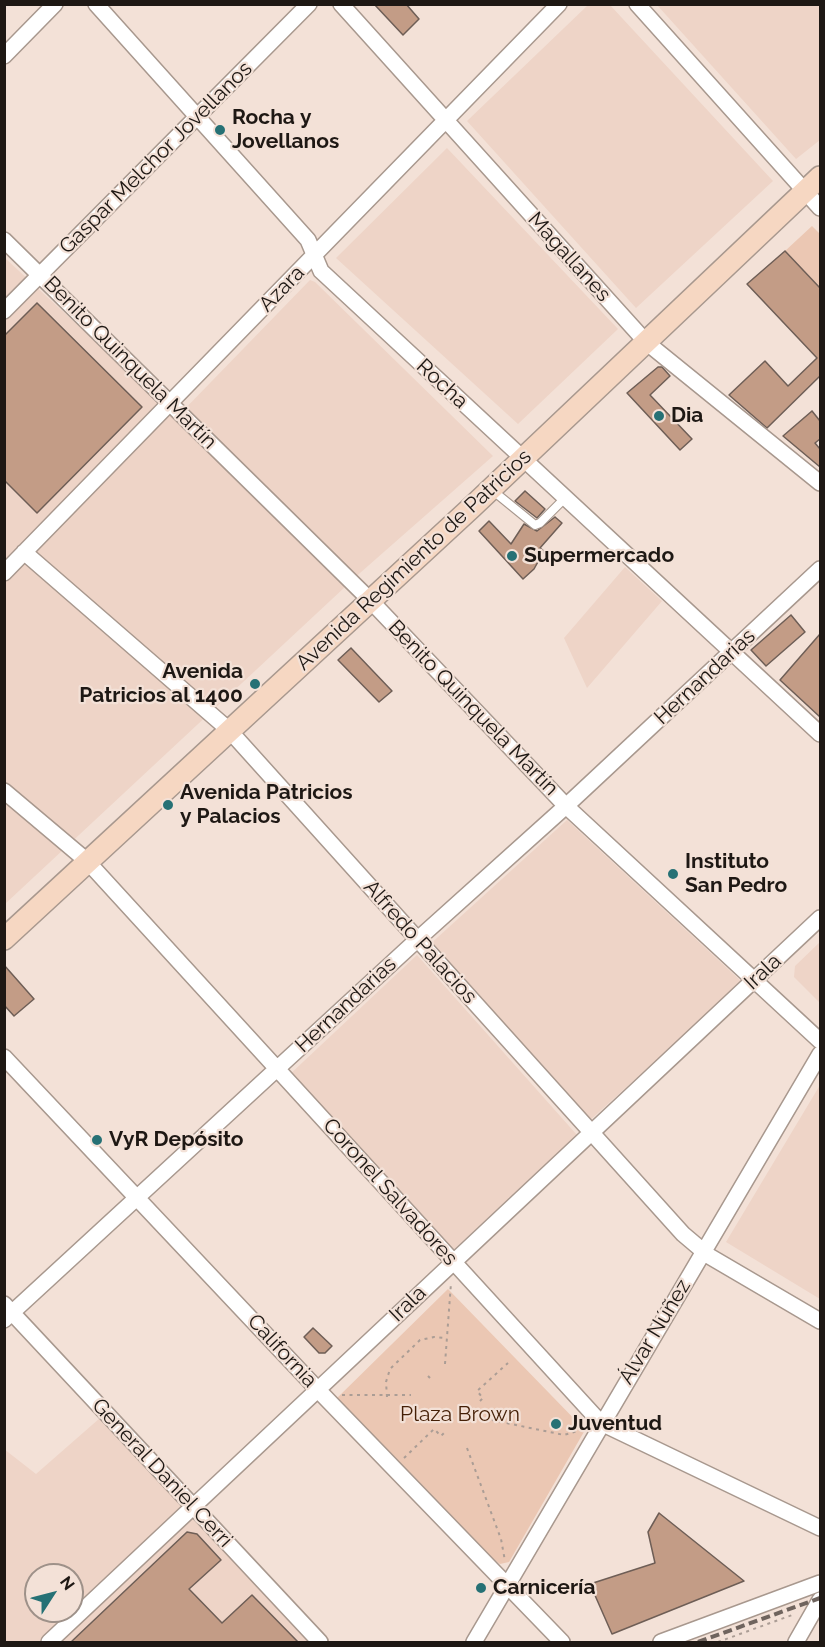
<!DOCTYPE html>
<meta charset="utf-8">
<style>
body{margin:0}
#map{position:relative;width:825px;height:1647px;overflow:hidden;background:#f3e1d7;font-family:Raleway,sans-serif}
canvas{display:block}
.frame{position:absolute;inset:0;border:6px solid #1e1814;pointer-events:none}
.north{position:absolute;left:24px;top:1563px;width:60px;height:60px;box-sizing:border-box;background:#f3e1d7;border:2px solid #9e9189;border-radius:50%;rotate:54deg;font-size:16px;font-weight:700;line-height:24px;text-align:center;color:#1e1814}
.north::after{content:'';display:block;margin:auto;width:21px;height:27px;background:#267175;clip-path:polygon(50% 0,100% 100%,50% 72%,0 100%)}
</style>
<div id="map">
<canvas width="825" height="1647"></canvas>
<div class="frame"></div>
<div class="north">N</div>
</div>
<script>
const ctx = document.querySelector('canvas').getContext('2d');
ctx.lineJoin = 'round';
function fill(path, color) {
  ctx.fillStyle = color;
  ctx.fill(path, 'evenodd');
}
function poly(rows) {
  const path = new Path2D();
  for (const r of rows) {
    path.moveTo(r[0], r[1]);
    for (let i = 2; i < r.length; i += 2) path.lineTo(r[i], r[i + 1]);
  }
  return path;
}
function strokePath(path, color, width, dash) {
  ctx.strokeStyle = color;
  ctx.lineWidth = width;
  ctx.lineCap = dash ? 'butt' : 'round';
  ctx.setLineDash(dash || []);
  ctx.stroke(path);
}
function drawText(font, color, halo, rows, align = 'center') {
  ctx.font = font + ' Raleway,sans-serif';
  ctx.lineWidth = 4.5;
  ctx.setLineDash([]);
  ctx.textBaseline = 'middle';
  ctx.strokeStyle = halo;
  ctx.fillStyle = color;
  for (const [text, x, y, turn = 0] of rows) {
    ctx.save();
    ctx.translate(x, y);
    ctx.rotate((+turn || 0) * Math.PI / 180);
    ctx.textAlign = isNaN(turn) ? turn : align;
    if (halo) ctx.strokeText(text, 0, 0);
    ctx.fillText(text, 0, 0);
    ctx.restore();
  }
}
const built = poly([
 [588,5,610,5,773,181,636,308,467,121],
 [657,5,820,5,820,140,796,159],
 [447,148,618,329,518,424,336,258],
 [5,258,177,417,310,280,315,282,493,456,360,573,5,904],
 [625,567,662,601,587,688,564,638],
 [567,820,742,982,588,1122,427,947],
 [820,942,820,1003,794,977,795,966],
 [417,955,577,1135,449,1254,287,1077],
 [820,1085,820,1299,726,1242],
 [100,1418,312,1642,5,1642,4,1449,36,1474],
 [36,1575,72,1575,72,1611,36,1611]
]);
const green = poly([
 [812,226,820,234,820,288,785,251],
 [448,1289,585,1430,509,1562,500,1564,484,1552,335,1400]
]);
const building = poly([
 [374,4,406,4,419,19,403,35,374,4],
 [785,251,820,288,820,376,767,428,729,395,765,361,788,386,817,358,747,284,785,251],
 [37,303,142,407,37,513,4,480,4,336,37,303],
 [658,367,662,367,670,376,650,395,692,439,680,450,627,393,658,367],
 [812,411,820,421,820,439,815,443,820,449,820,467,783,436,812,411],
 [525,491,545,509,537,518,515,501,525,491],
 [555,517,562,523,540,548,544,551,534,569,523,579,479,531,489,521,511,544,524,524,537,531,555,517],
 [791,615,805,632,766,666,751,650,791,615],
 [820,634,820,717,780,680,820,634],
 [351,648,392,691,379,702,338,660,351,648],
 [4,965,34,999,14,1016,4,1005,4,965],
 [313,1328,332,1346,325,1353,319,1353,304,1337,313,1328],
 [659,1513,744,1581,612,1634,590,1584,655,1563,648,1532,659,1513],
 [187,1532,197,1534,221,1560,189,1589,222,1623,252,1595,298,1642,71,1642,187,1532]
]);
const path = poly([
 [445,1364,451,1283],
 [428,1376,430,1378],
 [342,1395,411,1395],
 [387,1397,386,1382,390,1369,420,1340,434,1337,446,1338],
 [480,1401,483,1398,477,1391,508,1363],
 [492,1420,564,1435,584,1429],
 [467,1448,501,1539,505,1561],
 [404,1458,434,1429,441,1436,446,1431],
 [718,1642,795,1614]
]);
const service = poly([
 [492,490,535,525,540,523,564,499]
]);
const minor = poly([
 [96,4,308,240,321,271,820,734],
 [341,4,646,342,820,483],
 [637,4,820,208],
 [4,56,55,4],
 [4,240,370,600,566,806,820,1041],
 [4,311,309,4],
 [24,552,229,730,683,1234,709,1256,820,1321],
 [4,573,559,4],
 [4,791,87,861,601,1423,820,1528],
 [4,1057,319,1391,562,1642],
 [4,1304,320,1642],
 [4,1320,418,939,566,806,820,569],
 [49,1642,820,918],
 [474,1642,820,1054],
 [661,1642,820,1583],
 [796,1642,820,1600]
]);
const secondary = poly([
 [4,939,472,507,820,177]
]);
const rail = poly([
 [698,1642,820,1598]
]);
const markers = [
 [220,130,6,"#267175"],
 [659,416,6,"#267175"],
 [512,556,6,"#267175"],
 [255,684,6,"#267175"],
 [168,805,6,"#267175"],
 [673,874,6,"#267175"],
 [97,1140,6,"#267175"],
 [556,1424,6,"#267175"],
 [481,1588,6,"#267175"]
];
const poiNames = [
 ["Rocha y",232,118],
 ["Jovellanos",232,142],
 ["Dia",671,416],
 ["Supermercado",524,556],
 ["Avenida",243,672,"right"],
 ["Patricios al 1400",243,696,"right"],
 ["Avenida Patricios",180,793],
 ["y Palacios",180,817],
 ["Instituto",685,862],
 ["San Pedro",685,886],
 ["VyR Depósito",109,1140],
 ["Juventud",568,1424],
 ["Carnicería",493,1588]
];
const streetNames = [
 ["Gaspar Melchor Jovellanos",156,158,-45],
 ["Magallanes",569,257,48],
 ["Azara",282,289,-46],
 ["Benito Quinquela Martín",130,363,45],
 ["Rocha",442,384,43],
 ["Avenida Regimiento de Patricios",414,560,-43],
 ["Hernandarias",705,677,-43],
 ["Benito Quinquela Martín",473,708,46],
 ["Alfredo Palacios",420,942,48],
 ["Irala",763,972,-43],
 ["Hernandarias",346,1005,-43],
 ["Coronel Salvadores",390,1192,48],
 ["Irala",408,1304,-44],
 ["Álvar Núñez",655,1332,-59],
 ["California",282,1351,47],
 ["General Daniel Cerri",162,1473,47]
];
const parkNames = [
 ["Plaza Brown",460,1415]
];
fill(built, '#eed4c7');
fill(green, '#ebc7b3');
fill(building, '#c39c86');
strokePath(building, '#6e5e56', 1.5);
strokePath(service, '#a8988e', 10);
strokePath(minor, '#a8988e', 18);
strokePath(secondary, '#a8988e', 24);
strokePath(path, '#ab9d95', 2, [3, 4.5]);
strokePath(service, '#fff', 8);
strokePath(minor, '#fff', 15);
strokePath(secondary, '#f6d7c2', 21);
strokePath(rail, '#6f645e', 4, [9, 4.5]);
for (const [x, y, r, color] of markers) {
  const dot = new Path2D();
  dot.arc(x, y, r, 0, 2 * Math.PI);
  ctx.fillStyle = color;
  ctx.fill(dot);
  strokePath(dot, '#f3e1d7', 2);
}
drawText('bold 21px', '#1e1814', '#f3e1d7', poiNames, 'left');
drawText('21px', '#1e1814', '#f3e1d7', streetNames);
drawText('21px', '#451f06', '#f3e1d7', parkNames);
</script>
